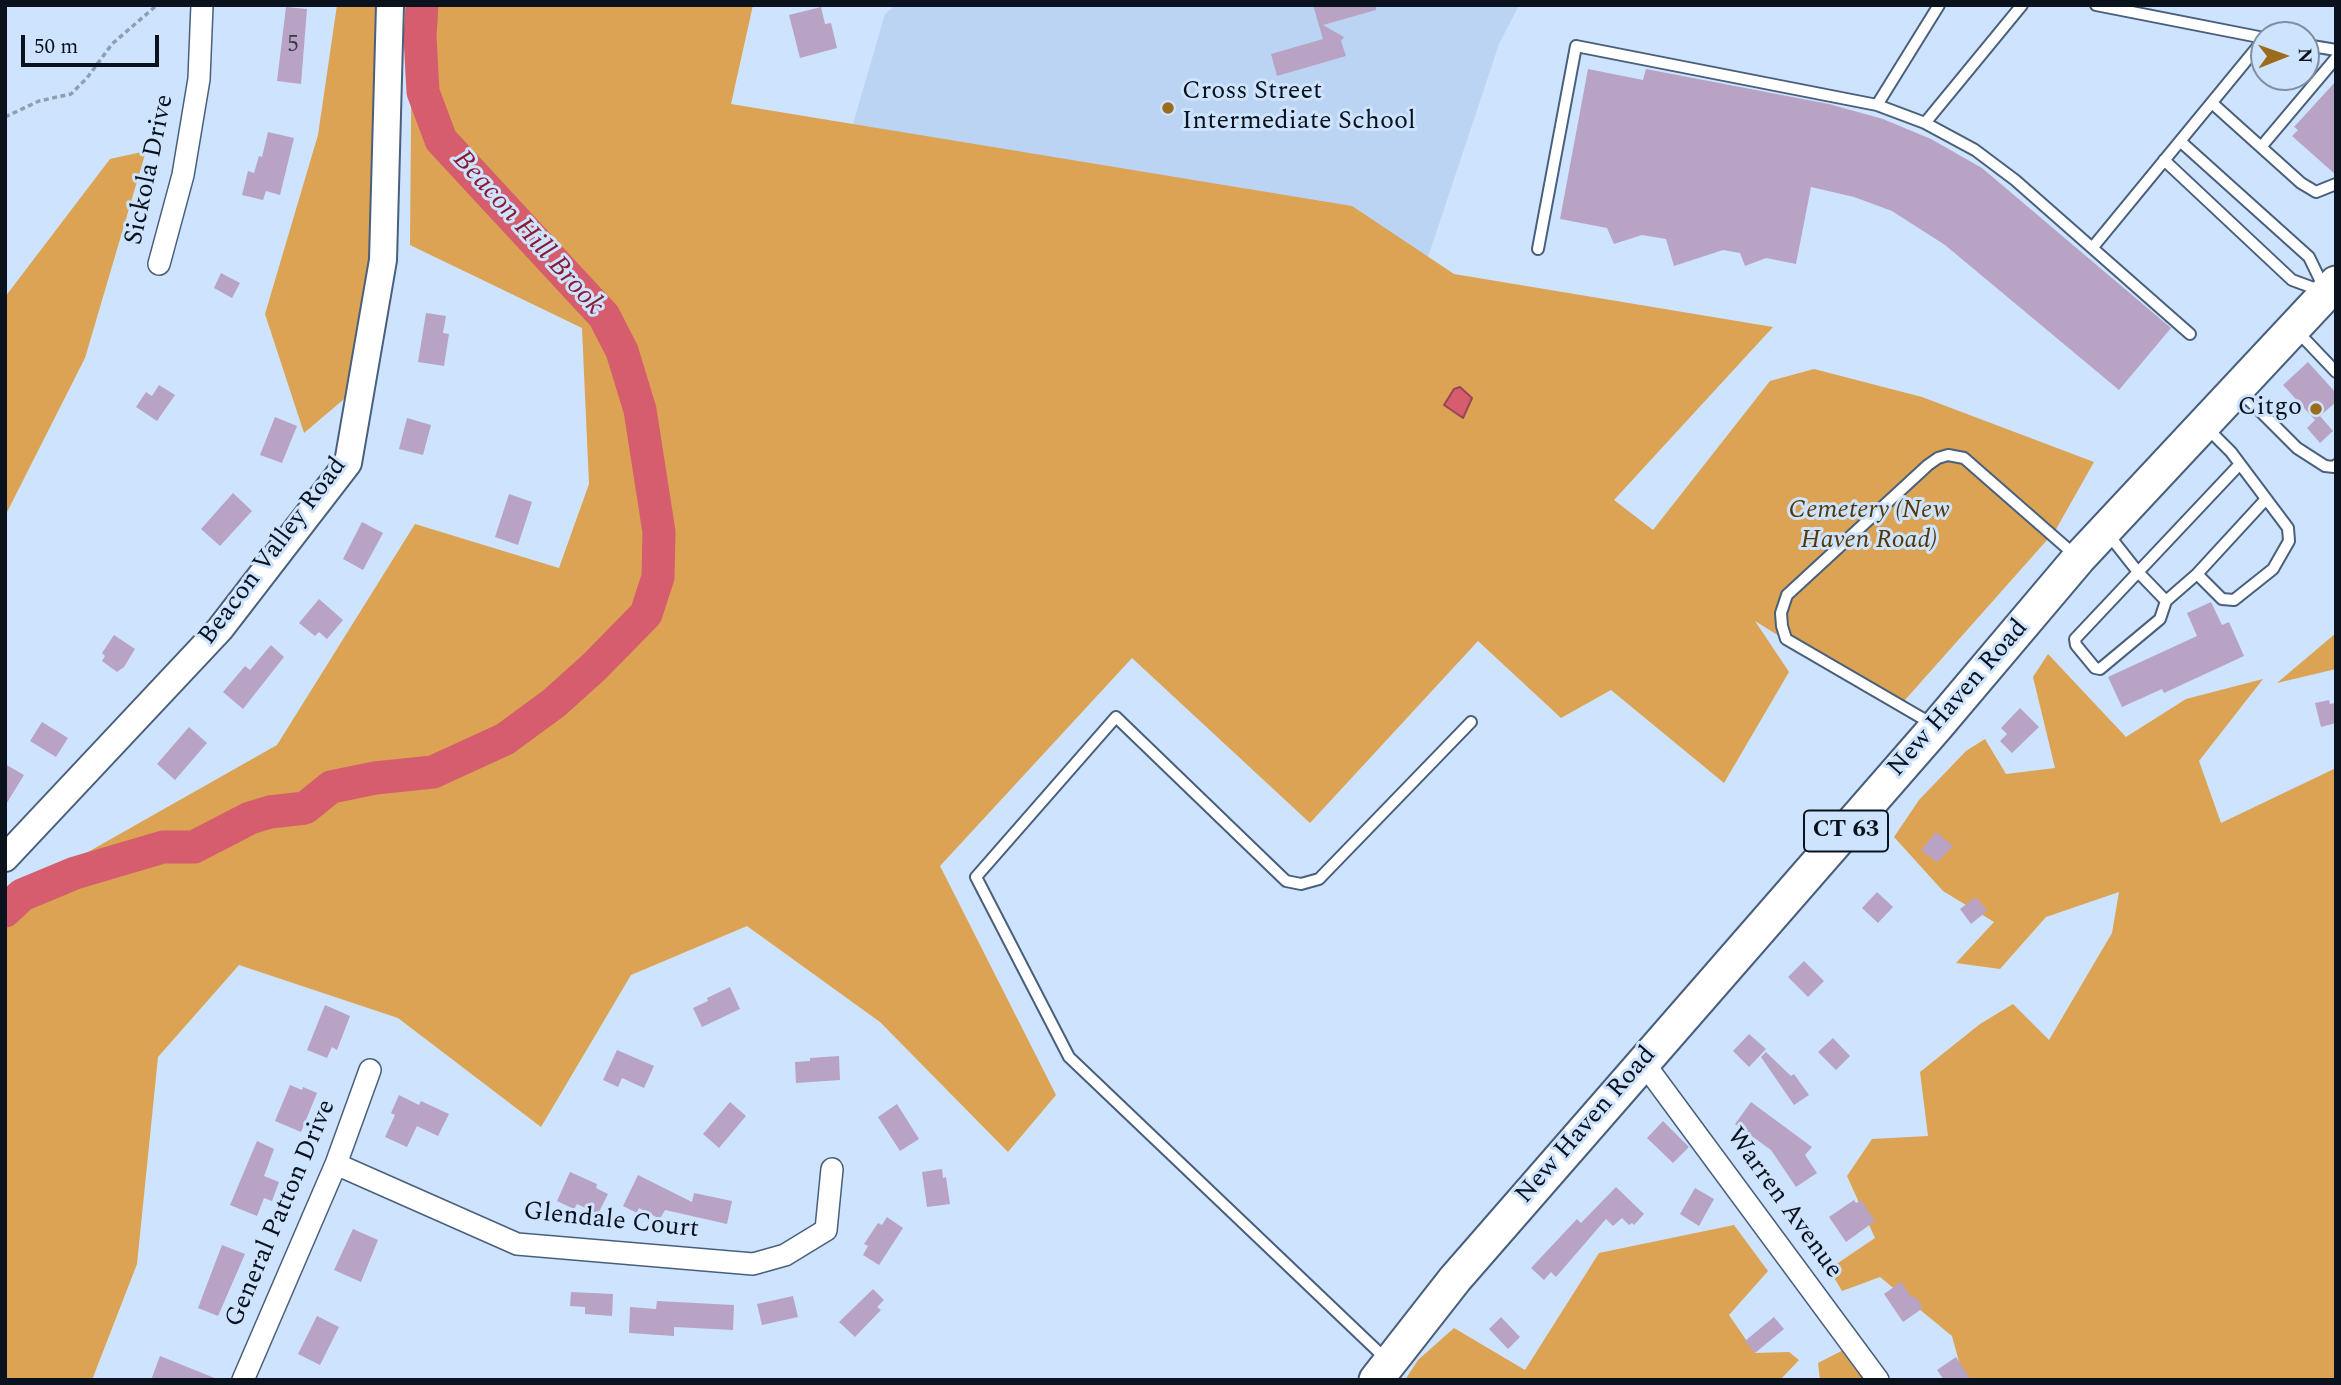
<!DOCTYPE html>
<style>
body{margin:0}
#map{position:relative;width:2341px;height:1385px;overflow:hidden;background:#cee3fd;font-family:Spectral,serif}
canvas{display:block}
.frame{position:absolute;inset:0;border:7px solid #09121d;pointer-events:none}
.north{position:absolute;left:2250px;top:21px;width:70px;height:70px;box-sizing:border-box;background:#cee3fd;border:2px solid #7f8fa3;border-radius:50%;rotate:89deg;font-size:19px;font-weight:700;line-height:28px;text-align:center;color:#09121d}
.north::after{content:'';display:block;margin:auto;width:24px;height:32px;background:#9c6c1e;clip-path:polygon(50% 0,100% 100%,50% 72%,0 100%)}
.scale{position:absolute;left:21px;top:35px;width:138px;height:32px;box-sizing:border-box;border:4px solid #09121d;border-top:0;padding-left:9px;font-size:21px;line-height:24px;white-space:nowrap;color:#09121d;-webkit-text-stroke:5px #cee3fd;paint-order:stroke}
</style>
<div id="map">
<canvas width="2341" height="1385"></canvas>
<div class="frame"></div>
<div class="north">N</div>
<div class="scale">50 m</div>
</div>
<script>
const ctx = document.querySelector('canvas').getContext('2d');
ctx.lineJoin = 'round';
function fill(path, color) {
  ctx.fillStyle = color;
  ctx.fill(path, 'evenodd');
}
function poly(rows) {
  const path = new Path2D();
  for (const r of rows) {
    path.moveTo(r[0], r[1]);
    for (let i = 2; i < r.length; i += 2) path.lineTo(r[i], r[i + 1]);
  }
  return path;
}
function strokePath(path, color, width, dash) {
  ctx.strokeStyle = color;
  ctx.lineWidth = width;
  ctx.lineCap = dash ? 'butt' : 'round';
  ctx.setLineDash(dash || []);
  ctx.stroke(path);
}
function drawText(font, color, halo, rows, align = 'center') {
  ctx.font = font + ' Spectral,serif';
  ctx.lineWidth = 6;
  ctx.setLineDash([]);
  ctx.textBaseline = 'middle';
  ctx.strokeStyle = halo;
  ctx.fillStyle = color;
  for (const [text, x, y, turn = 0] of rows) {
    ctx.save();
    ctx.translate(x, y);
    ctx.rotate((+turn || 0) * Math.PI / 180);
    ctx.textAlign = isNaN(turn) ? turn : align;
    if (halo) ctx.strokeText(text, 0, 0);
    ctx.fillText(text, 0, 0);
    ctx.restore();
  }
}
const built = poly([
 [896,5,1519,5,1499,44,1426,263,839,172,885,14]
]);
const green = poly([
 [337,5,378,5,375,241,350,394,304,433,265,314,318,135],
 [412,5,753,5,731,104,1352,206,1454,274,1773,327,1614,500,1653,530,1770,381,1814,369,1922,397,2094,462,2055,531,1897,709,1755,621,1789,672,1724,783,1611,690,1561,718,1478,641,1310,823,1132,658,940,866,1056,1095,1008,1152,880,1022,747,926,631,975,541,1127,398,1018,239,965,158,1057,137,1264,92,1380,5,1380,5,894,65,865,277,745,415,524,559,568,589,484,582,328,410,245],
 [146,151,85,358,5,516,5,297,110,159],
 [2336,633,2336,669,2277,683],
 [2048,654,2126,737,2186,699,2263,679,2199,761,2221,823,2336,768,2336,1380,1964,1380,1952,1336,1880,1277,1842,1291,1829,1269,1875,1238,1847,1176,1872,1139,1928,1136,1920,1072,1980,1024,2013,1004,2049,1040,2112,933,2119,892,2046,917,2000,969,1956,963,1994,922,1943,891,1894,837,1919,800,1966,751,1985,739,2006,774,2055,768,2033,677],
 [1734,1225,1768,1271,1729,1315,1755,1353,1789,1352,1799,1360,1780,1380,1405,1380,1418,1360,1454,1328,1525,1370,1599,1253],
 [1853,1345,1866,1380,1820,1380,1818,1363]
]);
const water = poly([
 [1460,387,1472,398,1463,418,1444,405,1454,389,1460,387]
]);
const river = poly([
 [5,911,22,895,75,873,163,847,194,847,250,818,270,812,305,808,331,787,375,778,433,772,505,739,554,703,594,667,646,614,658,577,659,532,640,410,622,351,604,316,441,140,423,92,420,36,422,5]
]);
const building = poly([
 [1313,5,1376,5,1376,10,1323,25,1344,37,1341,41,1346,56,1277,76,1271,54,1323,39],
 [286,7,307,9,301,84,277,81],
 [821,7,825,24,831,23,837,48,800,58,789,15],
 [1588,69,1643,80,1646,69,1829,104,1883,119,1931,139,1982,168,2171,328,2119,390,1945,245,1892,211,1854,197,1811,187,1796,264,1766,258,1745,266,1740,253,1723,250,1674,266,1666,239,1642,235,1614,244,1607,228,1560,219],
 [2336,81,2336,175,2292,136,2298,130,2294,127],
 [268,132,294,138,280,195,266,191,263,200,242,195,248,171,254,173,259,156,262,157],
 [221,273,240,283,232,298,214,288],
 [426,313,446,316,443,333,449,334,444,366,418,362],
 [2308,362,2336,393,2336,402,2320,416,2333,431,2320,443,2307,428,2315,420,2283,385],
 [159,385,175,395,157,421,136,407,146,392,152,396],
 [275,417,297,426,282,463,260,455],
 [407,418,431,425,423,455,399,449],
 [233,493,252,511,220,546,201,529],
 [509,494,532,502,518,545,495,537],
 [362,522,383,533,363,570,343,559],
 [319,599,343,620,327,639,319,632,315,636,299,623],
 [2211,602,2222,625,2229,622,2244,656,2164,693,2162,689,2122,707,2108,677,2197,636,2187,613],
 [114,635,135,649,124,667,117,672,102,661,105,656,102,653],
 [271,645,284,657,243,709,223,692,245,666,250,670],
 [2329,700,2330,704,2336,703,2336,723,2321,727,2315,703],
 [2020,708,2039,727,2012,753,2000,741,2007,734,2001,728],
 [42,722,68,738,56,757,30,741],
 [189,727,207,743,175,780,157,764],
 [5,764,24,775,5,806],
 [1936,832,1953,846,1937,862,1921,850],
 [1877,892,1893,907,1878,923,1862,908],
 [1976,897,1987,911,1971,924,1960,909],
 [1804,961,1824,981,1808,997,1788,977],
 [730,987,740,1009,702,1027,693,1008,708,1001,707,998],
 [325,1005,350,1016,337,1050,332,1047,327,1058,307,1050],
 [1749,1034,1766,1049,1749,1067,1733,1051],
 [1833,1038,1850,1056,1836,1070,1818,1052],
 [617,1050,654,1066,644,1088,622,1078,618,1087,603,1080],
 [1766,1052,1791,1076,1794,1074,1809,1095,1794,1105,1761,1057],
 [839,1056,840,1080,796,1083,795,1062,810,1061,810,1058],
 [290,1085,302,1090,303,1087,317,1093,301,1132,275,1121],
 [399,1095,419,1105,421,1101,449,1114,438,1136,417,1126,407,1147,385,1137,395,1115,391,1113],
 [730,1102,746,1116,719,1148,703,1134],
 [1751,1102,1812,1147,1805,1155,1817,1173,1796,1187,1771,1150,1735,1124],
 [897,1104,919,1139,900,1151,878,1117],
 [1663,1121,1689,1147,1673,1163,1647,1138],
 [257,1141,274,1149,264,1176,279,1182,272,1201,264,1198,257,1216,230,1205],
 [942,1169,943,1178,946,1177,950,1204,927,1207,922,1172],
 [570,1172,597,1184,596,1188,608,1194,598,1214,577,1204,574,1209,557,1201],
 [638,1175,692,1202,694,1193,732,1201,727,1224,665,1210,660,1219,639,1208,637,1213,623,1206],
 [1616,1187,1644,1214,1634,1225,1632,1223,1629,1225,1622,1218,1613,1226,1606,1219,1556,1277,1551,1272,1544,1280,1531,1268,1577,1219,1581,1223],
 [1695,1188,1714,1199,1699,1226,1680,1214],
 [1854,1200,1856,1203,1861,1200,1875,1221,1846,1242,1829,1217],
 [887,1217,903,1228,879,1265,863,1255,868,1246,864,1244,878,1223,882,1225],
 [353,1229,378,1240,361,1282,334,1270],
 [222,1245,245,1254,218,1316,198,1308],
 [1901,1282,1912,1298,1915,1296,1923,1308,1903,1322,1884,1294],
 [873,1289,884,1300,877,1307,881,1310,855,1337,839,1322],
 [571,1292,613,1294,612,1316,585,1314,585,1307,570,1306],
 [793,1296,798,1317,762,1325,757,1304],
 [657,1301,734,1305,733,1330,674,1327,674,1336,629,1333,630,1307,656,1309],
 [317,1316,339,1327,320,1365,298,1354],
 [1501,1317,1520,1337,1508,1349,1489,1329],
 [1774,1317,1784,1329,1755,1353,1745,1341],
 [160,1356,217,1379,217,1380,151,1380],
 [1956,1357,1971,1380,1944,1380,1937,1370]
]);
const path = poly([
 [5,117,39,101,71,94,87,78,112,44,157,5]
]);
const service = poly([
 [2096,5,2264,38],
 [2306,45,2336,50],
 [2212,103,2301,183,2316,192,2336,184],
 [1877,105,1939,5],
 [1925,123,2022,5],
 [2180,141,2309,257,2325,290],
 [2261,147,2336,58],
 [2164,160,2292,280,2322,291],
 [2093,247,2264,39],
 [1538,249,1576,46,1877,105,1925,123,1975,150,2015,180,2190,334],
 [2297,331,2336,372],
 [2239,390,2297,448,2325,466,2334,467,2336,465],
 [2108,534,2138,572,2166,601,2197,574,2222,599,2234,600,2273,569,2289,541,2288,528,2231,452,2205,426],
 [2197,574,2266,499],
 [2166,601,2160,619,2100,669,2095,668,2076,645,2075,639,2240,464],
 [1934,725,1786,639,1782,626,1781,613,1787,595,1928,465,1938,458,1948,455,1964,458,2076,556],
 [1387,1360,1069,1057,976,877,1116,717,1286,881,1301,884,1319,879,1471,722]
]);
const minor = poly([
 [159,264,183,175,199,79,202,5],
 [1643,1062,1878,1380],
 [336,1164,517,1244,753,1264,785,1255,826,1230,832,1169],
 [243,1380,336,1164,370,1070]
]);
const tertiary = poly([
 [5,858,220,629,348,463,383,260,390,5]
]);
const primary = poly([
 [1376,1380,1455,1279,1937,726,2079,558,2336,283]
]);
const markers = [
 [1168,108,7,"#9c6c1e"],
 [2316,409,7,"#9c6c1e"]
];
const numberNames = [
 ["5",293,46]
];
const shields = [
 [1846,831,84]
];
const shieldNames = [
 ["CT 63",1846,831]
];
const poiNames = [
 ["Cross Street",1182,93],
 ["Intermediate School",1182,123],
 ["Citgo",2302,409,"right"]
];
const streetNames = [
 ["Sickola Drive",151,170,-78],
 ["Beacon Valley Road",274,552,-53],
 ["New Haven Road",1959,699,-49],
 ["New Haven Road",1587,1126,-49],
 ["Warren Avenue",1783,1204,54],
 ["General Patton Drive",282,1214,-67],
 ["Glendale Court",611,1222,6]
];
const parkNames = [
 ["Cemetery (New",1869,512],
 ["Haven Road)",1869,542]
];
const waterNames = [
 ["Beacon Hill Brook",527,234,48]
];
fill(built, '#bbd4f3');
fill(green, '#dba353');
fill(water, '#d55d6d');
strokePath(water, '#984655', 2);
strokePath(river, '#d55d6d', 33);
fill(building, '#b9a3c5');
strokePath(service, '#495f7c', 14);
strokePath(minor, '#495f7c', 24);
strokePath(tertiary, '#495f7c', 30);
strokePath(primary, '#495f7c', 37);
strokePath(path, '#8e9fb4', 3.5, [5, 3.5]);
strokePath(service, '#fff', 10);
strokePath(minor, '#fff', 21);
strokePath(tertiary, '#fff', 26);
strokePath(primary, '#fff', 33);
for (const [x, y, r, color] of markers) {
  const dot = new Path2D();
  dot.arc(x, y, r, 0, 2 * Math.PI);
  ctx.fillStyle = color;
  ctx.fill(dot);
  strokePath(dot, '#cee3fd', 2.5);
}
drawText('23px', '#353647', null, numberNames);
for (const [x, y, w] of shields) {
  const box = new Path2D();
  box.roundRect(x - w / 2, y - 20.5, w, 41, 5);
  ctx.fillStyle = '#cee3fd';
  ctx.fill(box);
  strokePath(box, '#09121d', 2);
}
drawText('bold 24px', '#09121d', null, shieldNames);
drawText('26px', '#09121d', '#cee3fd', poiNames, 'left');
drawText('26px', '#09121d', '#cee3fd', streetNames);
drawText('italic 26px', '#543707', '#cee3fd', parkNames);
drawText('italic 28px', '#8a1b34', '#cee3fd', waterNames);
</script>
